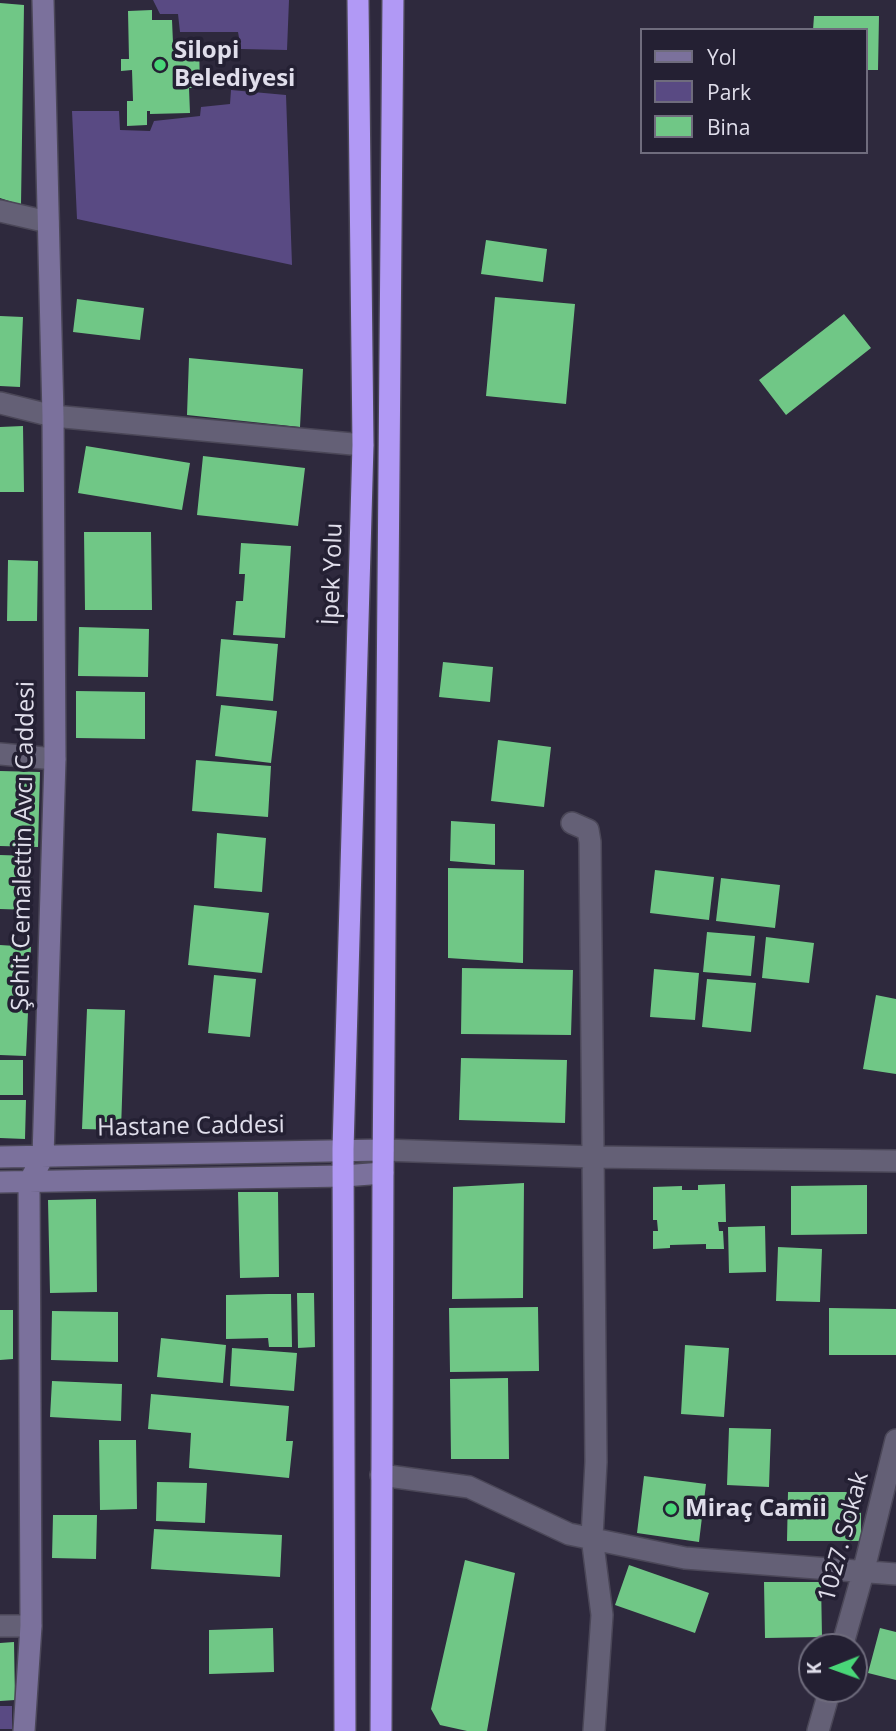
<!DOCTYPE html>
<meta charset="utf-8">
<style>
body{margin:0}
#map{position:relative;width:896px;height:1731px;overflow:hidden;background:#2e293d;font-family:"Open Sans",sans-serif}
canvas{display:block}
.legend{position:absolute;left:640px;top:28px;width:228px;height:126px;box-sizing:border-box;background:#242033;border:2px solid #6f6c7d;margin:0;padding:9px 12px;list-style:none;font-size:21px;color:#e0deeb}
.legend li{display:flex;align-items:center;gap:14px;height:35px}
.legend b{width:35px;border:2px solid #6f6c7d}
.north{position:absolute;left:798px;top:1633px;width:70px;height:70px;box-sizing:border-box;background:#242033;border:2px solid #6f6c7d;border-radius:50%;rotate:269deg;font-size:19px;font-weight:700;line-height:28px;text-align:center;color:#e0deeb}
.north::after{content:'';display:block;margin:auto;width:24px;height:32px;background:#49d778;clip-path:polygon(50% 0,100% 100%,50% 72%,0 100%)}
</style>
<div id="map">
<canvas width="896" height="1731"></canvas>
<ul class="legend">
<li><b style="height:9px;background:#7b719c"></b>Yol</li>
<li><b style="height:19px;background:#594a83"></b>Park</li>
<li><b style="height:19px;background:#70c786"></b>Bina</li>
</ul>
<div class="north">K</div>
</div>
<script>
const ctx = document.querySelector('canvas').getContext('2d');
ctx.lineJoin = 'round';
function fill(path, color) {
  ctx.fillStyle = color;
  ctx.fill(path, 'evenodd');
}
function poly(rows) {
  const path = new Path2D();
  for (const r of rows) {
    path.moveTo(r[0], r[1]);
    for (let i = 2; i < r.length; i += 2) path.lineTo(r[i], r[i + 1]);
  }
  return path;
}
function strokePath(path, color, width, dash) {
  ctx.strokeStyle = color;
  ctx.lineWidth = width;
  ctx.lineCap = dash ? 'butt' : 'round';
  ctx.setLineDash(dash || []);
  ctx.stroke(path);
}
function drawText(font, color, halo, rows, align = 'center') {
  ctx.font = font + ' "Open Sans",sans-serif';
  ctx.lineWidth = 7;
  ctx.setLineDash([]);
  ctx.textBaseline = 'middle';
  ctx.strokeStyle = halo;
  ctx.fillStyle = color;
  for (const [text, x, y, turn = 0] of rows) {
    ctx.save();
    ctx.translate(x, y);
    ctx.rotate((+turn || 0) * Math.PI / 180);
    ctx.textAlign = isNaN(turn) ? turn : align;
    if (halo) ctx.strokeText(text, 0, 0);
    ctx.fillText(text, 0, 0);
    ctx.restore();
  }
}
const green = poly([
 [153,0,289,0,287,50,241,49,238,32,180,32,178,14,160,14],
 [231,90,286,95,292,265,77,219,72,111,119,111,120,130,150,131,154,121,200,116,201,107,230,104],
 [0,1706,12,1706,12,1729,0,1729]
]);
const building = poly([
 [0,3,24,5,21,205,0,198],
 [152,10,152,20,172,20,173,43,199,43,200,88,189,88,190,113,150,114,150,111,147,111,147,125,127,126,127,101,133,101,132,70,121,71,121,59,129,59,128,11],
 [814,16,879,16,878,70,866,70,866,30,813,30],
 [486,240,547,249,543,282,481,274],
 [495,297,575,304,566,404,486,396],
 [77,299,144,308,140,340,73,332],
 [844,314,871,348,786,415,759,380],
 [0,316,23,317,20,387,0,386],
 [189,358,303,369,300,427,187,415],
 [23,426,24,492,0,492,0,427],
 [86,446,190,463,182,510,78,493],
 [203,456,305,468,298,526,197,515],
 [84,532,151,532,152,610,85,610],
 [241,543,291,546,285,638,233,635,236,601,243,601,245,574,239,574],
 [8,560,38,561,37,621,7,621],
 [79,627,149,629,148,677,78,676],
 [221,639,278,644,273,701,216,696],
 [443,662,493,667,490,702,439,697],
 [76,691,145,692,145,739,76,738],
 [221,705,277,711,271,763,215,756],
 [498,740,551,747,544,807,491,801],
 [196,760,271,766,268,817,192,811],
 [0,771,40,772,38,847,0,846],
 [451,821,495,824,495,865,450,861],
 [217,833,266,838,262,892,214,888],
 [0,855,32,856,31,910,0,909],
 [448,868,524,870,523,963,448,958],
 [655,870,714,877,709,920,650,913],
 [721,878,780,885,775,928,716,921],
 [194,905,269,913,262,973,188,965],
 [707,932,755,936,751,976,703,972],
 [766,937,814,943,809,983,762,978],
 [0,945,31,947,26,1056,0,1055],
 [462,968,573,970,571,1035,461,1034],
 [654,969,699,973,695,1020,650,1017],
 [214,975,256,979,250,1037,208,1033],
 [707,979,756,983,751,1032,702,1027],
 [876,995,896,999,896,1074,863,1069],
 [87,1009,125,1010,121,1130,82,1129],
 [461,1058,567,1060,565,1123,459,1120],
 [0,1060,23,1060,23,1095,0,1095],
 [0,1100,26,1100,25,1139,0,1138],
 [524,1183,523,1298,452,1299,453,1187],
 [725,1184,726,1222,718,1222,719,1231,723,1231,724,1249,706,1249,706,1244,670,1245,670,1248,653,1249,653,1231,658,1231,657,1220,653,1220,653,1187,682,1186,682,1190,698,1190,698,1185],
 [867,1185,867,1234,791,1235,791,1186],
 [238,1192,278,1192,279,1277,240,1278],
 [96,1199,97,1292,50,1293,48,1200],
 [765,1226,766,1272,729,1273,728,1227],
 [778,1247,822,1249,820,1302,776,1301],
 [297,1293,314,1293,315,1347,298,1348],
 [268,1294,291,1294,292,1347,269,1347,268,1338,226,1339,226,1295],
 [538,1307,539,1371,450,1372,449,1308],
 [829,1308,896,1309,896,1355,829,1355],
 [0,1310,13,1310,13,1359,0,1360],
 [52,1311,118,1312,118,1362,51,1360],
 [161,1338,226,1345,223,1383,157,1377],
 [685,1345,729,1348,724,1417,681,1414],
 [232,1348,297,1353,294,1391,230,1386],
 [508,1378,509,1459,451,1459,450,1379],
 [52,1381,122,1384,121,1421,50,1417],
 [151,1394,289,1406,286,1441,293,1441,289,1478,189,1468,191,1433,148,1429],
 [729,1428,771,1429,769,1487,727,1485],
 [99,1440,136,1440,137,1509,100,1510],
 [644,1476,706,1484,699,1542,637,1533],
 [157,1482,207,1483,205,1523,156,1521],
 [788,1492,861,1492,861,1541,787,1541],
 [53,1515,97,1515,96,1559,52,1558],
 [154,1529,282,1535,280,1577,151,1569],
 [465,1560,515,1573,487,1731,467,1731,440,1725,431,1709],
 [629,1565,709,1593,695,1633,615,1605],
 [764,1582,821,1582,822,1637,765,1638],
 [273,1628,274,1672,209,1674,209,1630],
 [880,1628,896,1632,896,1680,868,1673],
 [14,1642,15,1700,0,1701,0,1643]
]);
const street = poly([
 [0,211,48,222],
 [0,403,53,416,363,445],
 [0,754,55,759],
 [572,823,588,830,590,842,596,1462,592,1537,602,1615,594,1731],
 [383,1150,594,1157,896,1161],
 [381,1475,469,1487,569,1534,685,1558,896,1574],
 [0,1626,31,1626],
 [842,1647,863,1573,896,1440],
 [818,1731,830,1689]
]);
const secondary = poly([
 [0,1157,383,1150],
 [0,1182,344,1176,383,1173],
 [24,1731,31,1626,29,1182,43,1157,55,759,53,416,43,0]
]);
const highway = poly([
 [345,1731,343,1149,363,445,358,0],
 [381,1731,383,1173,393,0]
]);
const markers = [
 [160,65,7,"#49d778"],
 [671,1509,7,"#49d778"]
];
const poiNames = [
 ["Silopi",174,51],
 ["Belediyesi",174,79],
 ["Miraç Camii",685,1509]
];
const streetNames = [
 ["İpek Yolu",333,574,-88],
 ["Şehit Cemalettin Avcı Caddesi",24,846,-89],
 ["Hastane Caddesi",191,1127,-1],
 ["1027. Sokak",844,1537,-75]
];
fill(green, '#594a83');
fill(building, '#70c786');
strokePath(street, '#4b4758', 24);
strokePath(secondary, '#4b4758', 24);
strokePath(highway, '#4b4758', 24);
strokePath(street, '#646076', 21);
strokePath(secondary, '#7b719c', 21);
strokePath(highway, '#b199f5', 21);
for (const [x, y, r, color] of markers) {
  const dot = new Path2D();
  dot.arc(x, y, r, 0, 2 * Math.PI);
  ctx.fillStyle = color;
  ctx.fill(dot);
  strokePath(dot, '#242033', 2.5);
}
drawText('bold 24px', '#e0deeb', '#242033', poiNames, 'left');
drawText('24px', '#e0deeb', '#242033', streetNames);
</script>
